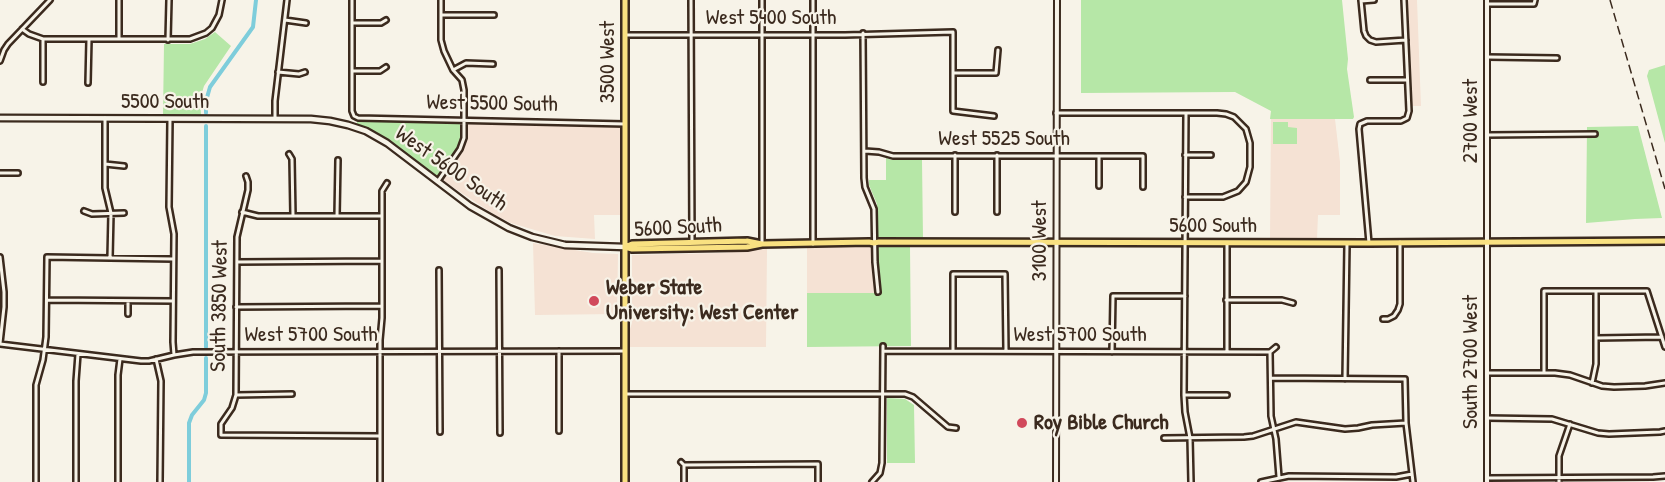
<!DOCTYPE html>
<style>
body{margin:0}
canvas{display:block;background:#f7f3e8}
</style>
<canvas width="1665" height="482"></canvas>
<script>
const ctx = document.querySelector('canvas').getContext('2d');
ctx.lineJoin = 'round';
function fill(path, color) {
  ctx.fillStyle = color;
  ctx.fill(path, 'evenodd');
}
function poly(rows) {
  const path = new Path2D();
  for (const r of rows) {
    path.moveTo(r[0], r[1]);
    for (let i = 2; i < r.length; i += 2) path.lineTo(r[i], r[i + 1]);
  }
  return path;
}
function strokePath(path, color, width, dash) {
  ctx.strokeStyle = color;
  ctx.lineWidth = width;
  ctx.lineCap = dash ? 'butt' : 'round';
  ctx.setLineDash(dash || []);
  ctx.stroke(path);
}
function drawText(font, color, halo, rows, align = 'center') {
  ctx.font = font + ' "Patrick Hand",sans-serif';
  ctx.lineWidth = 4.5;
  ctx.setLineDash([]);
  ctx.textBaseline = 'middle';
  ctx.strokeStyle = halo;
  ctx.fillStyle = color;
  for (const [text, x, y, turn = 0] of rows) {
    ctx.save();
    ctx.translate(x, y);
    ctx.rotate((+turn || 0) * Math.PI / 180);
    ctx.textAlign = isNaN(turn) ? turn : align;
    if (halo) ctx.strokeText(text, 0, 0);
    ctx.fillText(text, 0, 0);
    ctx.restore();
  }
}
const built = poly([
 [1406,0,1417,0,1421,106,1411,106],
 [1271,119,1335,119,1340,162,1340,215,1318,215,1317,239,1270,241],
 [466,123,623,125,622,215,594,215,595,239,555,236,511,223,495,215,442,180,462,153,467,139],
 [533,243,593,253,618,254,617,314,535,315],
 [807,245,871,246,875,293,807,293],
 [767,249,766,347,629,347,629,332,632,323,632,255,720,253]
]);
const green = poly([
 [1081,0,1342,0,1348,59,1347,69,1354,117,1353,119,1270,119,1271,111,1235,92,1081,93],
 [215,32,231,46,204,86,200,99,201,115,163,115,164,44,190,44,205,39],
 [1665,65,1665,143,1647,76,1649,70],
 [357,119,460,120,460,139,458,152,438,178,391,141,357,124],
 [1273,122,1288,122,1288,127,1297,128,1297,144,1273,144],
 [1638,126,1662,218,1635,219,1586,223,1587,127],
 [886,158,892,160,922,160,923,239,877,239,877,204,869,185,869,180,886,180],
 [877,246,910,247,911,346,807,347,807,293,881,293,877,262],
 [887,398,905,399,914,405,915,463,887,463]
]);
const canal = poly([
 [206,113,206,101,210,87,253,27,256,0],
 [206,126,206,347],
 [189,482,189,423,192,415,204,400,206,393,206,358]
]);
const minor = poly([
 [119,0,119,39],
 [352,0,352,111,354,116,358,118,625,124],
 [691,0,692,241],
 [1361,0,1364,31,1366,36,1370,40,1376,42,1406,40],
 [1361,1,1374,0],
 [1487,4,1534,4,1535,0],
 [441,15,494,15],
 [285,20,306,23],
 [353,23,381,23,386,20],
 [22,29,29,34,43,39,190,39,206,33,212,28,219,15,222,0],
 [863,33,864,178,865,187,874,209,875,262,878,292],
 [625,35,845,35,953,32,953,111,994,116],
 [168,40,169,0],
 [1487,57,1557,58],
 [0,61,4,50,8,44,50,0],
 [453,70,466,63,493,64],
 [353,71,380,71,386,67],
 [278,72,299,74,305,72],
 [953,73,996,73,998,50],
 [1370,80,1407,80],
 [43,82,43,39],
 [88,83,89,39],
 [1056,113,1217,113,1226,114,1234,117,1246,129,1250,143,1250,167,1246,182,1238,191,1223,197,1185,197],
 [1186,113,1184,395,1185,412,1190,438,1191,482],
 [105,118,105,188,111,213,110,258],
 [170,119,169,207,174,234,173,342,174,355],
 [275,119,275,101,287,0],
 [1487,135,1595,134],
 [865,151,879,152,893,156,1143,156,1143,187],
 [289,154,292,159,293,216],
 [955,155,955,212],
 [997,155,997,212],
 [1185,155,1211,155],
 [1099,156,1099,186],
 [105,164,124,166],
 [0,173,18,173],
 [246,176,248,182,248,190,237,237,236,395,232,408,221,424,221,435,380,436],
 [438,181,460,149,464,138,464,90,462,80,453,70,444,51,441,40,441,0],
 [84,211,92,214,124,213],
 [242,212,258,216,382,216],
 [337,216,338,160],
 [1227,243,1227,352],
 [1369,243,1359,129,1360,124,1367,121,1401,121,1407,118,1409,111,1404,0],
 [762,244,762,0],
 [813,244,813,0],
 [0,257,4,292,4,307,0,343],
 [237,262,382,261],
 [439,270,440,432],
 [499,270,500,433],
 [47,300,173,301],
 [1226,300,1282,300,1293,303],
 [236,307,382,306],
 [128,314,128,301],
 [1383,319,1388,319,1394,316,1398,310,1400,304,1400,242],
 [1596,338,1662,337],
 [0,344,141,361,149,361,174,355,193,352,625,351],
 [559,351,559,431],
 [883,351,1270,352,1276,347],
 [953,351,953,274,1005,274,1006,351],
 [1112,352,1113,296,1185,296],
 [1270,352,1271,416,1276,439,1279,477],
 [156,359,161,381,160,482],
 [1487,373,1555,373,1570,375,1602,386,1614,387,1645,386,1665,383],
 [1544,373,1544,291,1647,291,1665,347],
 [1271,378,1405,379,1406,423,1413,482],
 [1345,379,1347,244],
 [1592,383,1596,364,1596,291],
 [625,394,905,394,913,397,948,427,956,428],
 [236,395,292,394],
 [1184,395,1227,395],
 [1487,418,1552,419,1598,433,1609,434,1660,432,1665,431],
 [1164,438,1244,437,1253,436,1296,422,1345,429,1358,428,1372,425,1406,423],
 [681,462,684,465,818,464,818,482],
 [684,465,684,482],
 [1487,478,1653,477,1665,476],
 [36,482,36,385,43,360,46,337,47,257,173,259],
 [76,482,76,381,78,354],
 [118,482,118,375,120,359],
 [380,482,380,340,382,318,382,191,387,183],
 [872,482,880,473,882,463,883,346],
 [1261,482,1289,476,1396,477,1412,474],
 [1559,482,1559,456,1570,424]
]);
const tertiary = poly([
 [1056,482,1057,0],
 [1487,482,1487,0]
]);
const secondary = poly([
 [0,118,311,119,330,121,348,125,366,131,387,143,470,206,509,228,532,237,565,245,625,247]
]);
const primary = poly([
 [747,241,762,244,747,247,632,249,625,247,632,244,747,241],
 [762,244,869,242,874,243,879,242,1369,243,1665,241],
 [625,482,625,0]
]);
const rail = poly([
 [1610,0,1665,189]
]);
const markers = [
 [594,301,6,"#d1495b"],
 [1022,423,6,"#d1495b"]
];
const streetNames = [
 ["West 5400 South",771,18],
 ["3500 West",608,62,-90],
 ["5500 South",165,102],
 ["West 5500 South",492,104,1],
 ["2700 West",1471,121,-90],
 ["West 5525 South",1004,139],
 ["West 5600 South",451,169,35],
 ["5600 South",1213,226],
 ["5600 South",678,228,-3],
 ["3100 West",1040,241,-90],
 ["South 3850 West",220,306,-89],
 ["West 5700 South",311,335],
 ["West 5700 South",1080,335],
 ["South 2700 West",1471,362,-90]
];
const poiNames = [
 ["Weber State",606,288],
 ["University: West Center",606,313],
 ["Roy Bible Church",1034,423]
];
fill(built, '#f5e2d4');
fill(green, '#b6e7a7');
strokePath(canal, '#7ecddb', 4);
strokePath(minor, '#3b2a1e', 8);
strokePath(tertiary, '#3b2a1e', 8);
strokePath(secondary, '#3b2a1e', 9);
strokePath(primary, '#3b2a1e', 10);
strokePath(minor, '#f7f3e8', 3);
strokePath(tertiary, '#f7f3e8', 4);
strokePath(secondary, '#f7f3e8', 4.5);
strokePath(primary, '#f9e181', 5);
strokePath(rail, '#3b2a1e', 1.5, [9, 4.5]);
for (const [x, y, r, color] of markers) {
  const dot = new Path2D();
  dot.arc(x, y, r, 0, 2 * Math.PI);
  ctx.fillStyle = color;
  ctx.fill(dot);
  strokePath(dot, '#f7f3e8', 2);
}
drawText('22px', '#3b2a1e', '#f7f3e8', streetNames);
drawText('bold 22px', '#3b2a1e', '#f7f3e8', poiNames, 'left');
</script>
